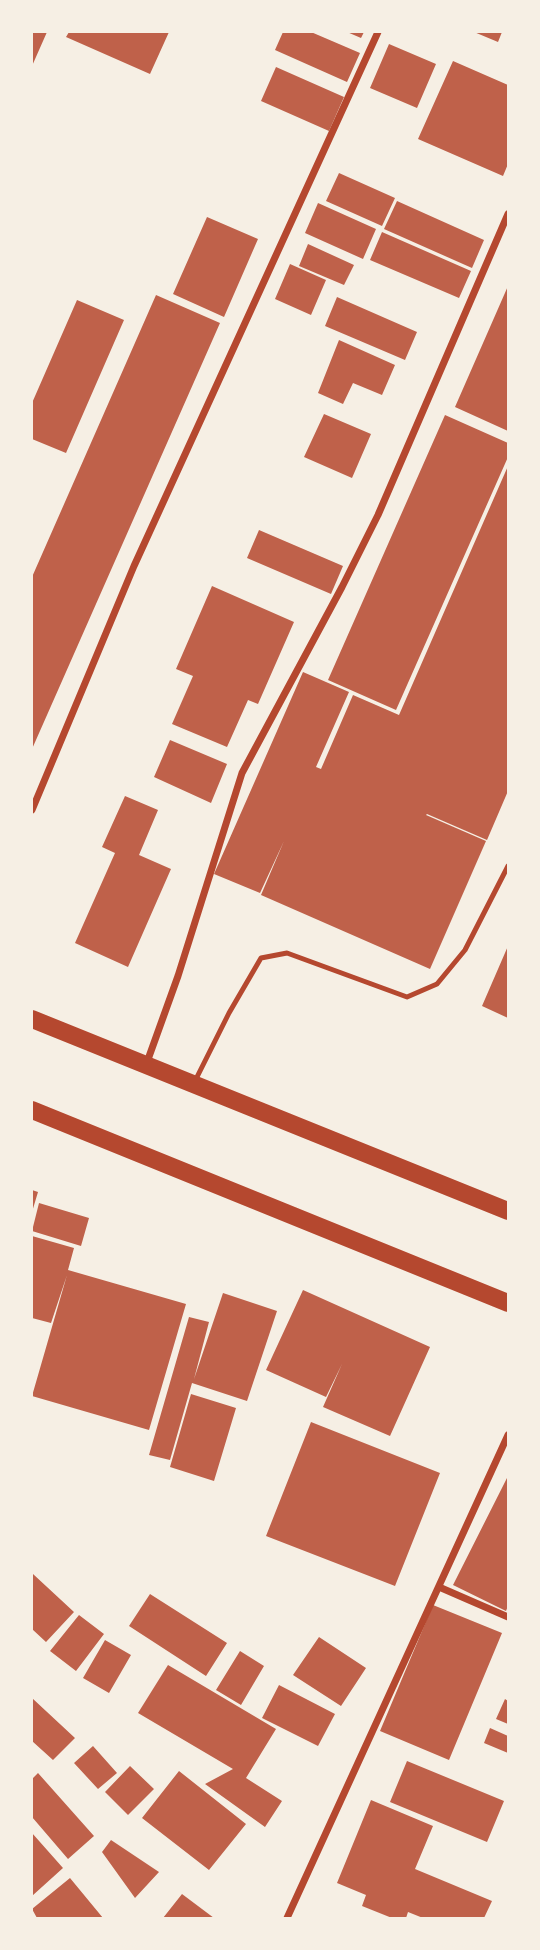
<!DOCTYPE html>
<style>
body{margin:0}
#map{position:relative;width:540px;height:1950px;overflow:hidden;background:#f6efe4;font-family:Jost,sans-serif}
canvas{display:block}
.frame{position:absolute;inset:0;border:33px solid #f6efe4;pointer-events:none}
</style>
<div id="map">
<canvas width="540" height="1950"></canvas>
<div class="frame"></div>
</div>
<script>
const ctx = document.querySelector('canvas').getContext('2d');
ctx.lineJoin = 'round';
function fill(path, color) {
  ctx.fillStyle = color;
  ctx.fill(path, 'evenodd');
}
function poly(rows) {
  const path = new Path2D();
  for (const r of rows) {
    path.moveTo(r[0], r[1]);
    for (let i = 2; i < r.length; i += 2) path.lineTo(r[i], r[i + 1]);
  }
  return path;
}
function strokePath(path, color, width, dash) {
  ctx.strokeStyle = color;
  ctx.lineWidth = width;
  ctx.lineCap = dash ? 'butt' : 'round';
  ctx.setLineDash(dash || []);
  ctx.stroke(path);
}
const building = poly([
 [32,32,47,32,32,66],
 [69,32,169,32,150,74,66,37],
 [283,32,311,32,360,53,347,82,275,50],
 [347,32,364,32,361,38],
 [474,32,502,32,498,42],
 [389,44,436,64,417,108,370,88],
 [453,61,508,85,508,164,503,176,418,139],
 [276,67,344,97,329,131,261,101],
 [339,173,395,198,382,226,326,201],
 [397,201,484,240,472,268,384,229],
 [318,203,376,229,363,259,305,233],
 [207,217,258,239,224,317,173,294],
 [382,232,471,271,459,298,370,260],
 [308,244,354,265,344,285,299,266],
 [290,264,326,280,311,315,275,299],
 [508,286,508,431,455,407],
 [156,295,220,323,32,749,32,577],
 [337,297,417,332,405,360,325,326],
 [77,300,124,320,66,453,32,439,32,403],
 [339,340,395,365,382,395,353,383,343,404,318,393],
 [324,414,371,434,352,478,304,457],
 [445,415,508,443,508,457,396,710,328,680],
 [508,466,508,791,487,840,427,814,426,815,486,841,430,969,261,895,284,841,260,893,214,874,303,672,349,692,316,767,321,769,353,695,399,715],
 [259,530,343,566,331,594,247,558],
 [212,586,294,622,258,704,248,700,227,747,172,724,193,676,176,669],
 [170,740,227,764,211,803,154,777],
 [125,796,158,810,139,855,171,869,128,967,75,943,115,853,102,847],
 [508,946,508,1018,482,1006],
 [32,1190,38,1192,32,1212],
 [39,1203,89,1218,81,1246,32,1231],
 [32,1236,74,1248,68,1270,186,1304,149,1430,32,1396,67,1275,51,1323,32,1318],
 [303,1290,430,1347,390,1436,323,1407,342,1364,326,1397,266,1370],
 [223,1293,277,1311,247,1401,192,1383,170,1460,149,1455,189,1317,209,1322,194,1379],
 [191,1394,236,1408,214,1481,170,1467],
 [311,1422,440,1473,395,1586,266,1536],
 [508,1476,508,1606,506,1611,453,1585],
 [33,1574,74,1612,46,1642,32,1629,32,1576],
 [150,1594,227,1643,206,1676,129,1626],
 [433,1605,502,1633,449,1760,380,1731],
 [79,1615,104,1634,76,1671,50,1651],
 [319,1637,366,1668,341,1706,293,1675],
 [105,1640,131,1655,109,1693,83,1678],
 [240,1651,264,1666,241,1705,216,1690],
 [168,1665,276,1729,246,1778,282,1801,265,1827,205,1784,233,1769,138,1713],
 [279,1685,335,1714,318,1746,262,1718],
 [32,1698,75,1738,53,1760,32,1741],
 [505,1699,508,1701,508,1724,496,1719],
 [490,1728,508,1736,508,1753,484,1743],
 [93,1746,117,1773,98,1789,74,1763],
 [407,1761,504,1801,487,1842,390,1802],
 [130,1766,154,1789,128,1815,105,1792],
 [179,1771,246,1824,209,1870,142,1818],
 [38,1773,94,1836,68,1859,32,1817,32,1779],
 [371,1800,433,1826,415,1869,492,1901,484,1918,423,1918,408,1912,406,1918,392,1918,362,1906,366,1895,337,1883],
 [32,1833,63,1868,32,1896],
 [111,1840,159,1872,135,1898,102,1852],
 [70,1878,103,1918,37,1918,32,1909],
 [182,1894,214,1918,163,1918]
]);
const service = poly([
 [195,1081,229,1013,261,958,287,953,407,997,437,984,465,950,508,866]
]);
const minor = poly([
 [32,810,134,566,378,32],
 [146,1065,178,976,242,773,342,587,378,515,508,214],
 [439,1587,508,1617],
 [287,1918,508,1435]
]);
const primary = poly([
 [32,1019,508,1211],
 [32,1110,508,1303]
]);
fill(building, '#bf614a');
strokePath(service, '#b5482f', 5);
strokePath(minor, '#b5482f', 7);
strokePath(primary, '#b5482f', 18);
</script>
